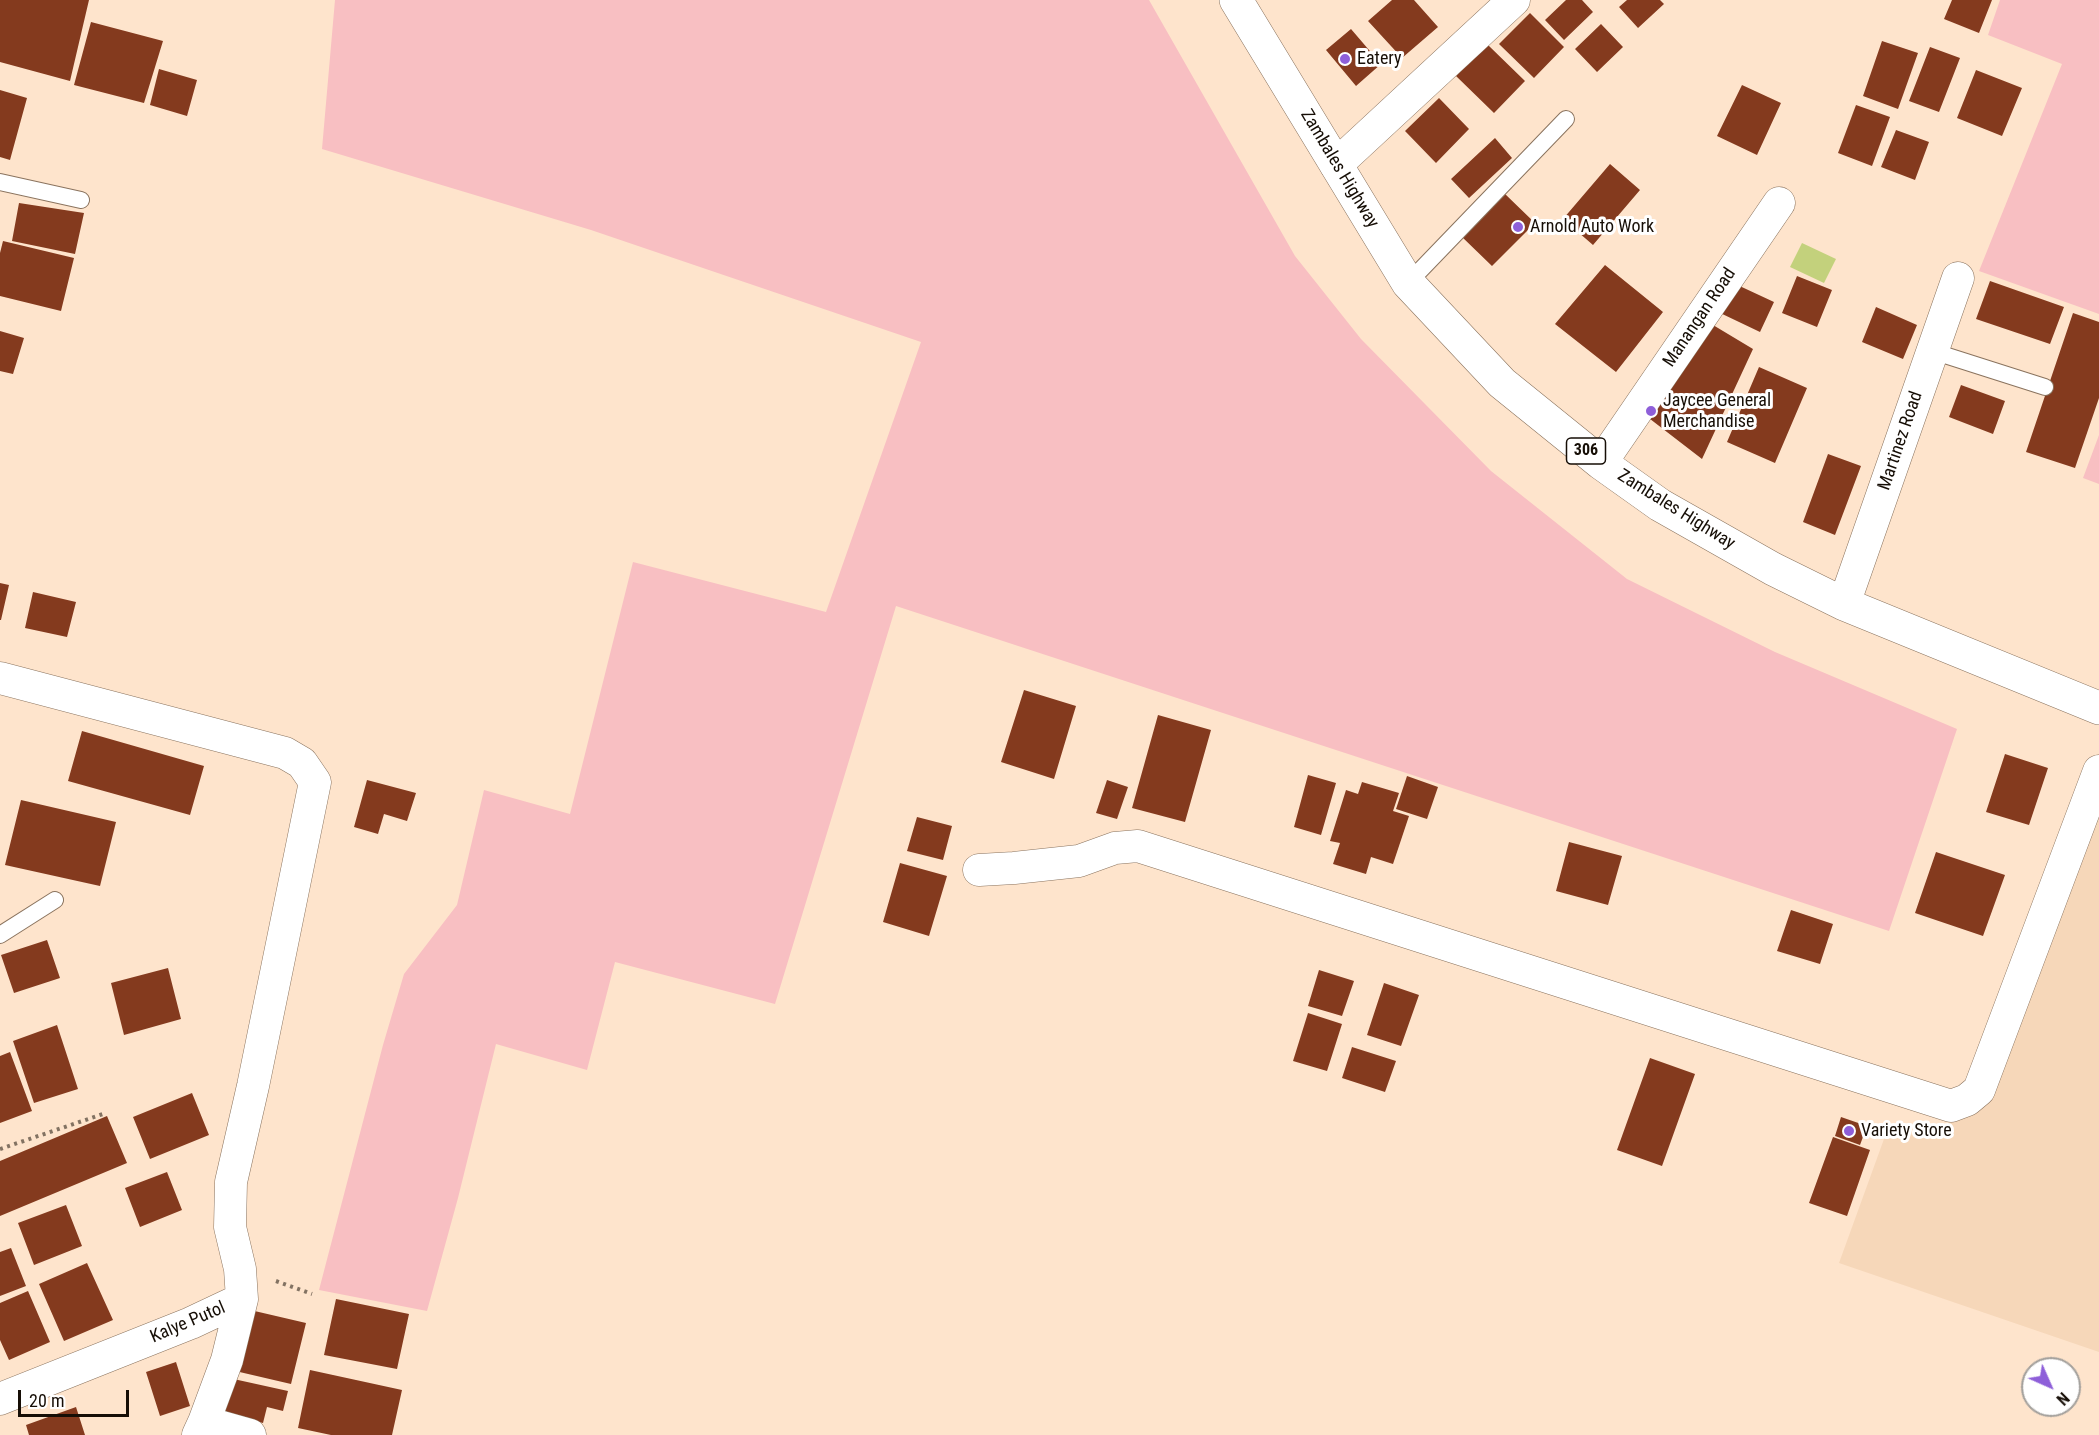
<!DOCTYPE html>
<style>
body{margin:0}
#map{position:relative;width:2099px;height:1435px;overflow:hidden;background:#fee4cc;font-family:"Roboto Condensed",sans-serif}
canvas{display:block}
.north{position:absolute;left:2021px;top:1357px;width:60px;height:60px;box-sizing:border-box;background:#fff;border:2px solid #a29f9b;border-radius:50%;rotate:135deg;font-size:16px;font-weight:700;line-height:24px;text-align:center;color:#160e06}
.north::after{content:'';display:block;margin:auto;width:21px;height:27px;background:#8e5fd9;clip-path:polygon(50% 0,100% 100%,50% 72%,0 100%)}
.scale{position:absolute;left:18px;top:1390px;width:111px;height:27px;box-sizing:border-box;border:3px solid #160e06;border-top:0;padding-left:8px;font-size:18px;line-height:21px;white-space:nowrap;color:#160e06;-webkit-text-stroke:4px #fff;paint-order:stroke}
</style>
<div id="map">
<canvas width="2099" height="1435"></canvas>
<div class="north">N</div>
<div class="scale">20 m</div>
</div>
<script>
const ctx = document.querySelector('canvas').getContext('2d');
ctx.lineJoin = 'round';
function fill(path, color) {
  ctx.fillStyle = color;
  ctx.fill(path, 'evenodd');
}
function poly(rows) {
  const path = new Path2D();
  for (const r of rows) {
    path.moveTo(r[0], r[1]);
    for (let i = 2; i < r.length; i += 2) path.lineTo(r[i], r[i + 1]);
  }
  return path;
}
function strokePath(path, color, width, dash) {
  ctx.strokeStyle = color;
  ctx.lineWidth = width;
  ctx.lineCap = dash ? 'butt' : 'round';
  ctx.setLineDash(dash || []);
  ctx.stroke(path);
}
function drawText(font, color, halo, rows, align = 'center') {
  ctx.font = font + ' "Roboto Condensed",sans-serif';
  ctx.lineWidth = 6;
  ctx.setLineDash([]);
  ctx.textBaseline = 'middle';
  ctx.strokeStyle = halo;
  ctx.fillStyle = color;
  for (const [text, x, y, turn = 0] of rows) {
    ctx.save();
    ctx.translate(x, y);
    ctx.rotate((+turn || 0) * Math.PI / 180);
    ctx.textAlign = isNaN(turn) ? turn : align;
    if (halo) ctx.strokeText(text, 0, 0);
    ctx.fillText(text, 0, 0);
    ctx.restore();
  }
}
const built = poly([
 [2099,779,2099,1352,1839,1263,1888,1128,1924,1138,1966,1112]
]);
const green = poly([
 [335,0,1149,0,1295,256,1361,339,1491,471,1627,579,1775,652,1957,729,1889,931,896,606,775,1004,615,962,587,1070,496,1044,458,1198,427,1311,319,1290,383,1045,404,974,457,905,484,790,570,814,633,562,826,612,921,342,591,230,322,149],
 [2000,0,2099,0,2099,314,1979,271,2062,64,1988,35],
 [2099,435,2099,484,2083,478]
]);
const water = poly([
 [1802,243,1836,259,1824,283,1790,267]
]);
const building = poly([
 [0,0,89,0,70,81,0,62],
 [1392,0,1414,0,1438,27,1402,58,1368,21],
 [1566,0,1582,0,1593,12,1564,40,1545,20],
 [1627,0,1660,0,1664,4,1638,28,1619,7],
 [1952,0,1992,0,1979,33,1944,19],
 [1530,13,1564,47,1534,78,1499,44],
 [91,22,163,41,144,103,74,85],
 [1601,24,1623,47,1597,72,1575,49],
 [1351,29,1381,64,1356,86,1326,50],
 [1882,41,1918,53,1898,109,1863,96],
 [1488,45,1525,81,1494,113,1456,76],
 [1930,47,1960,58,1939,112,1909,101],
 [159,69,197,80,187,116,150,105],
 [1976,70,2022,88,2002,136,1957,118],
 [1742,85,1781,103,1757,155,1717,136],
 [0,90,27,98,10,160,0,157],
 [1439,98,1469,129,1436,163,1405,131],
 [1856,105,1890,117,1872,166,1838,153],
 [1896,130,1929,142,1915,180,1881,167],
 [1495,138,1512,158,1469,198,1451,179],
 [1610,164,1640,190,1593,245,1563,219],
 [1504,193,1535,223,1492,266,1461,236],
 [19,203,84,213,75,254,12,241],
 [3,241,74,258,61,311,0,296,0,253],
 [1605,265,1663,312,1616,372,1555,324],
 [1797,276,1832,290,1817,327,1782,313],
 [1990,281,2064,307,2050,344,1976,319],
 [1731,282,1774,302,1760,332,1716,311],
 [1876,307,1917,325,1903,359,1862,342],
 [2073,313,2099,322,2099,398,2075,468,2026,452],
 [1703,319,1753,349,1702,459,1641,412],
 [0,331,24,338,13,374,0,371],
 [1759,367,1807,388,1775,463,1727,442],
 [1961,385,2005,401,1993,434,1949,417],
 [1828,454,1861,466,1835,535,1803,522],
 [0,583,9,585,1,620,0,620],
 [33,592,76,602,67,637,25,628],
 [1024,690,1076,706,1054,779,1001,762],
 [1158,715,1211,730,1185,822,1132,808],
 [82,731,204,766,190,815,68,781],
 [2005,754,2048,768,2029,825,1986,812],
 [1308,775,1336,783,1321,835,1294,827],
 [1407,776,1438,787,1427,819,1396,809],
 [367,780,416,793,407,821,384,814,378,834,354,827],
 [1107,780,1128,787,1117,819,1096,813],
 [1362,782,1399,793,1393,811,1409,816,1393,864,1371,857,1366,874,1333,864,1340,843,1330,841,1346,790,1358,794],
 [21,800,116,822,100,886,5,865],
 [917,817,952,826,943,860,907,851],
 [1569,842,1622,856,1608,905,1556,891],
 [1936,852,2005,875,1983,936,1915,913],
 [900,863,947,876,929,936,883,922],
 [1791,910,1833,924,1820,964,1777,951],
 [47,940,60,978,14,993,1,955],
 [168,968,181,1019,124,1035,111,983],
 [1319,970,1354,981,1342,1016,1308,1006],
 [1384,983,1419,995,1401,1046,1367,1035],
 [1308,1013,1342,1024,1327,1071,1293,1061],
 [57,1025,78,1089,34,1103,13,1041],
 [1352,1047,1396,1061,1385,1092,1342,1078],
 [10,1052,32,1111,0,1123,0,1056],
 [1650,1058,1695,1074,1662,1166,1617,1150],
 [192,1093,209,1135,150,1159,133,1117],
 [107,1116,127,1163,0,1216,0,1161],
 [1841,1117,1867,1126,1860,1145,1835,1136],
 [1833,1137,1870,1150,1847,1216,1809,1203],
 [167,1172,182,1210,140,1227,125,1188],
 [66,1205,82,1246,34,1265,18,1223],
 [11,1248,26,1286,0,1296,0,1252],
 [87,1263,113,1320,64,1341,39,1284],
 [28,1291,50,1342,9,1360,0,1340,0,1303],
 [336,1299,409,1314,397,1369,324,1355],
 [246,1309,306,1323,291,1384,231,1370],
 [176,1362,190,1406,160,1416,146,1372],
 [310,1370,402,1390,392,1435,331,1435,298,1428],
 [229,1378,288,1391,283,1411,267,1407,263,1423,221,1413],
 [76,1407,85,1435,29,1435,26,1425]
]);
const path = poly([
 [0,1149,103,1114],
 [276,1281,312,1294]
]);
const service = poly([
 [0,182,81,200],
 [1408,283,1566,119],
 [1932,351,2045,387],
 [0,935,55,900]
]);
const minor = poly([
 [1336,165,1514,0],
 [1601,463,1779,203],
 [1844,604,1958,278],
 [0,678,285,753,302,763,315,782,253,1086,231,1182,230,1227,240,1269,242,1299],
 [979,870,1014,868,1079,861,1115,848,1138,846,1951,1106,1967,1100,1979,1090,2099,771],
 [0,1399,191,1323,242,1299,227,1360,204,1422,198,1435],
 [204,1422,250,1435]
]);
const primary = poly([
 [1236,0,1408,283,1502,383,1601,463,1660,505,1773,569,1844,604,2099,708]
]);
const markers = [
 [1345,59,6,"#8e5fd9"],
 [1518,227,6,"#8e5fd9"],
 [1651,411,6,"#8e5fd9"],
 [1849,1131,6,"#8e5fd9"]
];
const shields = [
 [1586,451,39]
];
const shieldNames = [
 ["306",1586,451]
];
const poiNames = [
 ["Eatery",1357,59],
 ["Arnold Auto Work",1530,227],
 ["Jaycee General",1663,401],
 ["Merchandise",1663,422],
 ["Variety Store",1861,1131]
];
const streetNames = [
 ["Zambales Highway",1339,169,59],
 ["Manangan Road",1700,318,-56],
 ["Martinez Road",1901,441,-71],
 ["Zambales Highway",1676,510,32],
 ["Kalye Putol",188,1323,-23]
];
fill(built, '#f6d7b9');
fill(green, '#f8bfc2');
fill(water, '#c3d17c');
fill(building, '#843a1e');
strokePath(service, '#8a735e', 18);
strokePath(minor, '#8a735e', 33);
strokePath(primary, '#8a735e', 34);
strokePath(path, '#827262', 4, [3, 4.5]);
strokePath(service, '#fff', 16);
strokePath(minor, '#fff', 32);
strokePath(primary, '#fff', 33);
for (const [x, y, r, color] of markers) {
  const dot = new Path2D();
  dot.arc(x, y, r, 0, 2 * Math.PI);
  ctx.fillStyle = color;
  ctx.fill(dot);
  strokePath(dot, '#fff', 2);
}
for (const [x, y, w] of shields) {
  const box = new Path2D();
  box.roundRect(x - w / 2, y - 13, w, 26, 4.5);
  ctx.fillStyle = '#fff';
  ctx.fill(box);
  strokePath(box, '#160e06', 1.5);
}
drawText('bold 16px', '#160e06', null, shieldNames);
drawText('18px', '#160e06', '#fff', poiNames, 'left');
drawText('18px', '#160e06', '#fff', streetNames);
</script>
